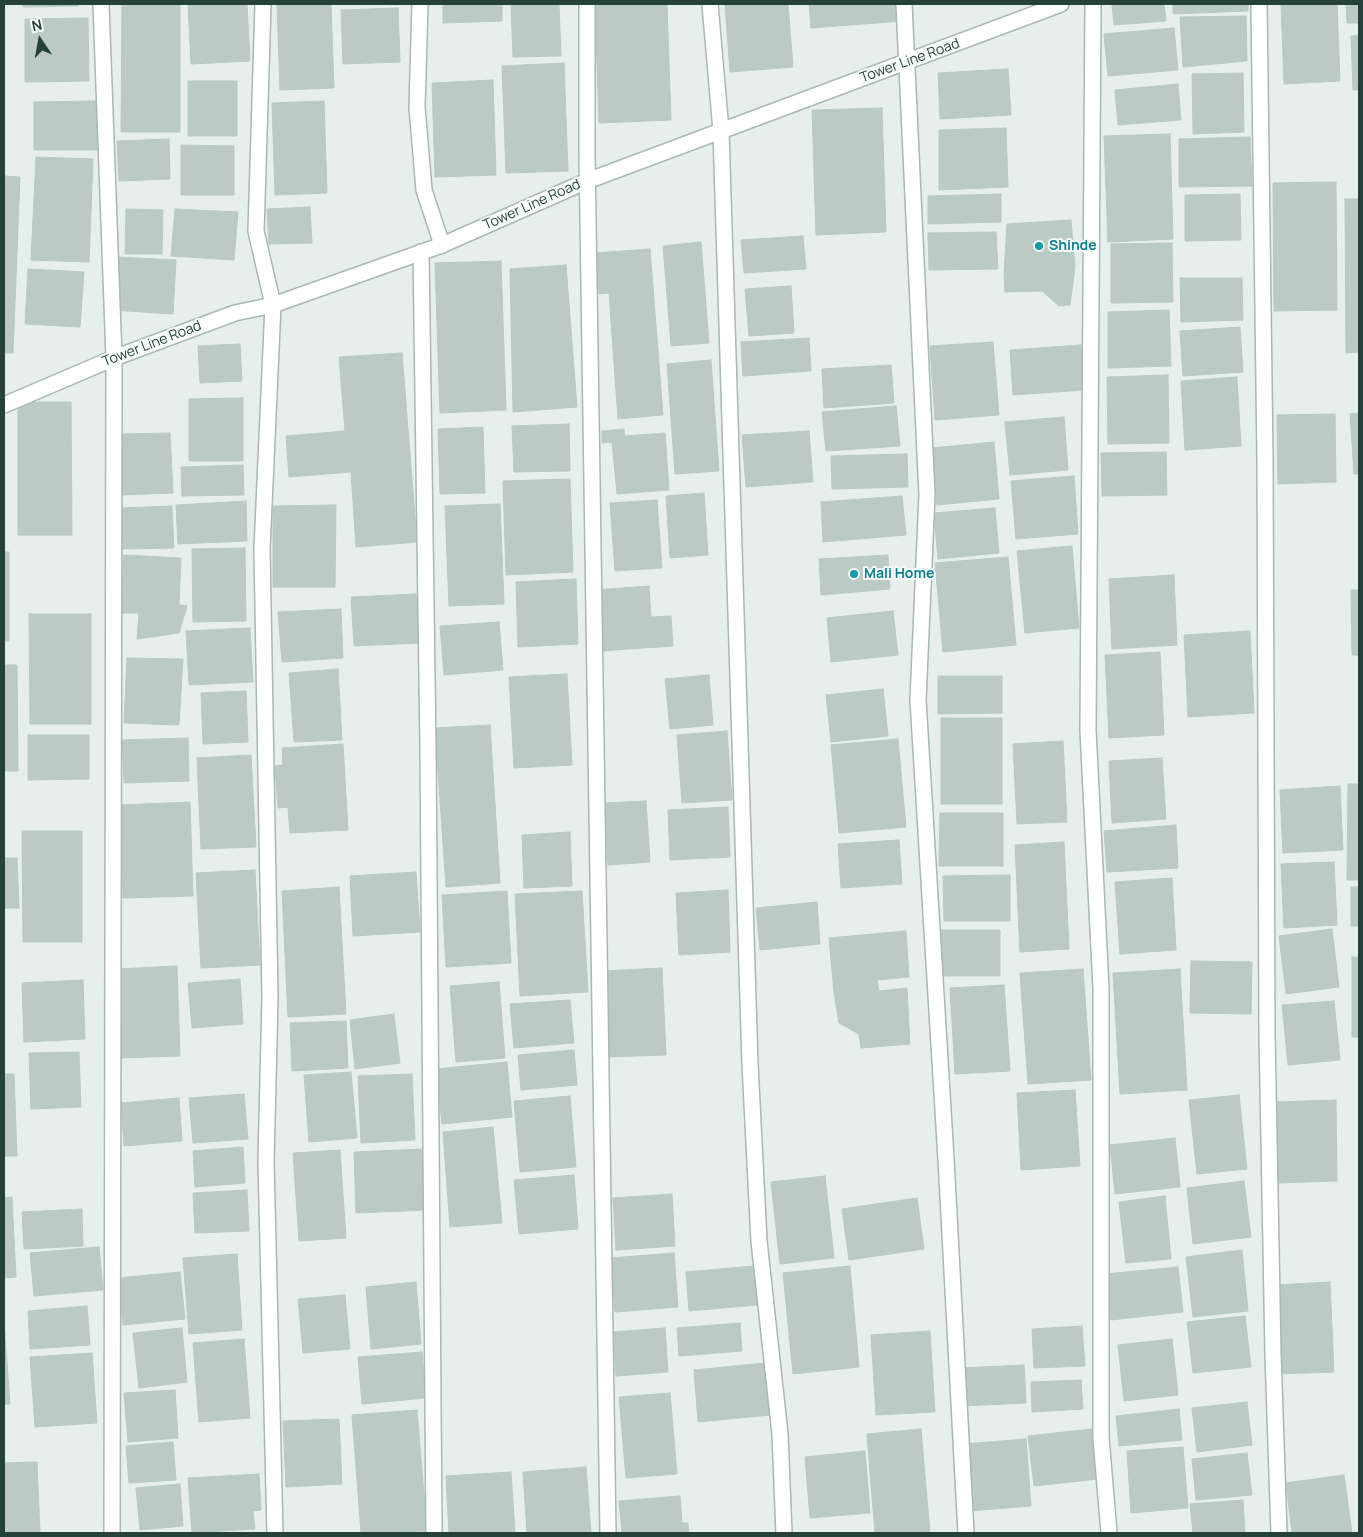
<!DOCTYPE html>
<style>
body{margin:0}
#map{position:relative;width:1363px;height:1537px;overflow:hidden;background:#e6efeb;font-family:Manrope,sans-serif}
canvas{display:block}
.frame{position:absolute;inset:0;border:5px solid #24423a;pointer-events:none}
.north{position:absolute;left:15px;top:15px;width:50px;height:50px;-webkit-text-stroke:4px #f7fbf9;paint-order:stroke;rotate:348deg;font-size:14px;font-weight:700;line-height:20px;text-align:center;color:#24423a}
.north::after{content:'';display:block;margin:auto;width:18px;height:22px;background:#24423a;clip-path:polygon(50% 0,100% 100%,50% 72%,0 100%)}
</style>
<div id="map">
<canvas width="1363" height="1537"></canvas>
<div class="frame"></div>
<div class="north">N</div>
</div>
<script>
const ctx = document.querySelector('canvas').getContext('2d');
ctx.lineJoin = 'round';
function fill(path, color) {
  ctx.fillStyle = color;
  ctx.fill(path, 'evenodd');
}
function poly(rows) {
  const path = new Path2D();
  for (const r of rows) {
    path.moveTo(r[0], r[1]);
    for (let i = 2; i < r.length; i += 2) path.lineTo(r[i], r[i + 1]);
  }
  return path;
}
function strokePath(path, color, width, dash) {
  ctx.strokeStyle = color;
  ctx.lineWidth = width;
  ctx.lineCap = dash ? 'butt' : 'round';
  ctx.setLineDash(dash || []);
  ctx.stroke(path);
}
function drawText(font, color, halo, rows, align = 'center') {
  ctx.font = font + ' Manrope,sans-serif';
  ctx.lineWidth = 4;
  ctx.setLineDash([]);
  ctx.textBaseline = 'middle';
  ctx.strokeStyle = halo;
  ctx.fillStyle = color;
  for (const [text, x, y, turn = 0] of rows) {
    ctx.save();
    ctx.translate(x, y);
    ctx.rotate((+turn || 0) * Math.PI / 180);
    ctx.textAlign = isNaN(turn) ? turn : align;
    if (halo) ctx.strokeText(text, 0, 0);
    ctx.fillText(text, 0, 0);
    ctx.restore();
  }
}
const building = poly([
 [23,4,78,4,78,6,23,7,23,4],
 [122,4,180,4,180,132,121,132,122,4],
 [188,4,247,4,250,61,191,64,188,4],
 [277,4,331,4,334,88,280,90,277,4],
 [443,4,502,4,502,21,443,23,443,4],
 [511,4,559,4,561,56,513,57,511,4],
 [595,4,667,4,671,120,599,123,595,4],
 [725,4,788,4,793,67,730,72,725,4],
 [809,4,901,4,902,21,811,28,809,4],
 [1112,4,1164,4,1166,21,1114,25,1112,4],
 [1173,4,1248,4,1248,11,1173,14,1173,4],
 [1281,4,1337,4,1340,81,1284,84,1281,4],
 [1346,4,1359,4,1359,23,1347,23,1346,4],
 [398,8,400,62,343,64,341,10,398,8],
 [1246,16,1247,61,1183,67,1180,17,1246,16],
 [88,18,89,81,25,82,25,19,88,18],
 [1174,28,1178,70,1108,76,1104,34,1174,28],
 [1359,35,1359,90,1353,90,1351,36,1359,35],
 [564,63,568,171,506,173,502,66,564,63],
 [1008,69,1011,115,940,119,938,73,1008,69],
 [1243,73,1244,132,1193,134,1192,74,1243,73],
 [493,80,496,175,435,177,432,83,493,80],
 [188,81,237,81,237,136,188,136,188,81],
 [1178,84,1181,120,1118,125,1115,90,1178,84],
 [96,101,97,150,34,150,34,102,96,101],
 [324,101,327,193,275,195,272,103,324,101],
 [882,108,886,232,816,235,812,110,882,108],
 [1006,128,1008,187,939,190,939,130,1006,128],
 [1170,134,1173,239,1108,242,1104,136,1170,134],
 [1250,137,1252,186,1179,187,1179,139,1250,137],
 [169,139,170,179,119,181,117,141,169,139],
 [181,145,234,146,234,195,181,195,181,145],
 [36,157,93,159,89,262,31,260,36,157],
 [4,176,20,177,13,353,4,353,4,176],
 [1336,182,1337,310,1274,311,1273,183,1336,182],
 [1001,194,1001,222,928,224,928,196,1001,194],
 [1240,194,1241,240,1185,241,1185,195,1240,194],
 [1345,199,1359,199,1359,352,1346,353,1345,199],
 [310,207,312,243,269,244,267,209,310,207],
 [126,209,163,210,162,254,125,254,126,209],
 [175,209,238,212,234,260,171,256,175,209],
 [1071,220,1075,267,1070,305,1059,306,1042,291,1005,292,1004,274,1007,224,1071,220],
 [996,232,998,269,929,270,928,233,996,232],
 [803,236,806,269,744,273,741,240,803,236],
 [701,242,709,343,671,346,663,246,701,242],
 [1172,243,1173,302,1111,303,1111,244,1172,243],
 [650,249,663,415,618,419,609,293,599,294,596,253,650,249],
 [116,257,176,260,173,314,112,310,116,257],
 [501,261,506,410,440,413,435,263,501,261],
 [566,265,577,407,513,412,510,269,566,265],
 [28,269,84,272,80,327,25,324,28,269],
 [1180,278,1242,278,1243,320,1181,322,1180,278],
 [791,286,794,333,749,336,745,289,791,286],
 [1169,310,1171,366,1108,368,1108,312,1169,310],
 [1240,327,1243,372,1183,376,1180,331,1240,327],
 [809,338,811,371,743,376,741,342,809,338],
 [993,342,999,415,935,420,930,346,993,342],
 [240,344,242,381,200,383,198,346,240,344],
 [1081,345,1084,390,1013,395,1010,350,1081,345],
 [402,353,417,542,356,547,351,472,289,477,286,436,345,431,339,357,402,353],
 [711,360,719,471,675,474,667,364,711,360],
 [891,365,894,403,824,408,822,369,891,365],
 [1168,375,1169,443,1108,444,1107,377,1168,375],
 [1237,377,1241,446,1185,450,1181,381,1237,377],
 [243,398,243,461,189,461,189,399,243,398],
 [18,402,71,402,72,535,18,535,18,402],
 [896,406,900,446,826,451,822,412,896,406],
 [1359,413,1359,474,1354,474,1350,414,1359,413],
 [1335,414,1336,482,1278,484,1277,415,1335,414],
 [1064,417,1068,470,1010,475,1005,422,1064,417],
 [569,424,570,471,514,472,512,426,569,424],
 [483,427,485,493,440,494,438,429,483,427],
 [624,429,625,436,665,433,669,490,617,494,612,442,602,443,602,431,624,429],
 [809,431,813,482,746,487,742,435,809,431],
 [170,433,173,493,121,495,119,434,170,433],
 [994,442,999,499,937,505,932,448,994,442],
 [1166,452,1167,495,1102,496,1101,453,1166,452],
 [907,454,908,487,832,489,831,456,907,454],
 [243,465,244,495,182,496,181,467,243,465],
 [1074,476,1078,534,1016,539,1011,481,1074,476],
 [570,479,573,572,506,575,503,481,570,479],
 [704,493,708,555,670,558,666,496,704,493],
 [902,496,906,535,823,542,821,502,902,496],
 [657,500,662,568,615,571,610,503,657,500],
 [246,501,247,541,178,544,176,505,246,501],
 [500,504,504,604,449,606,445,506,500,504],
 [336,505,335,587,273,587,273,506,336,505],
 [172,506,174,548,122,549,121,508,172,506],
 [995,508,999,553,938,559,934,513,995,508],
 [1072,546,1079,628,1025,633,1017,551,1072,546],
 [245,548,246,621,193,622,192,549,245,548],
 [4,552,9,552,9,641,4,641,4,552],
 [124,555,181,558,179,605,187,606,179,633,137,639,139,613,121,613,124,555],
 [888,555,890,589,821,595,819,559,888,555],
 [1008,557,1016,645,943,652,935,563,1008,557],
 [1174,575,1177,645,1112,649,1109,579,1174,575],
 [576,579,578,644,518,647,516,582,576,579],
 [649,586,651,617,671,616,673,646,600,651,595,590,649,586],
 [1351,590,1359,590,1359,655,1352,655,1351,590],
 [416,594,419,643,354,646,351,597,416,594],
 [341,609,343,658,282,662,278,612,341,609],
 [893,611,898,655,831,662,827,618,893,611],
 [29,614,91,614,91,724,30,724,29,614],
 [499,622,503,670,444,675,440,626,499,622],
 [250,628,253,682,189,685,186,631,250,628],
 [1250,631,1254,713,1188,717,1184,635,1250,631],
 [1160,652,1164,735,1109,738,1105,655,1160,652],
 [127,658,183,659,179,725,124,723,127,658],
 [4,665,17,665,18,771,4,771,4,665],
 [338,669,342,740,294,742,289,673,338,669],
 [567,674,572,765,514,768,509,677,567,674],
 [709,675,713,725,670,729,665,679,709,675],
 [938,676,1002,676,1002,713,938,714,938,676],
 [883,689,888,736,831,742,826,695,883,689],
 [246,691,248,742,203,744,201,693,246,691],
 [941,718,1002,718,1002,804,941,804,941,718],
 [490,725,500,883,446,887,435,728,490,725],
 [727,731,732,800,682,803,677,735,727,731],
 [28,735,89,735,89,779,28,780,28,735],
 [188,738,189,781,124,783,122,740,188,738],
 [898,739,906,827,839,833,831,745,898,739],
 [1063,741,1067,822,1017,824,1013,744,1063,741],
 [343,744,348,830,290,833,288,807,278,808,275,766,283,765,282,748,343,744],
 [251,755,256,847,201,849,197,758,251,755],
 [1162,758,1166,819,1112,823,1109,761,1162,758],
 [1348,784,1359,784,1359,880,1347,880,1348,784],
 [1340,786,1343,850,1283,853,1280,790,1340,786],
 [646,801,650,862,608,865,605,803,646,801],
 [190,802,193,896,123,898,120,805,190,802],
 [728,807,730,857,670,860,668,810,728,807],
 [940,813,1003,813,1003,866,939,866,940,813],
 [1176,825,1178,868,1107,872,1104,831,1176,825],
 [22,831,82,831,82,942,23,942,22,831],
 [570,832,572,886,524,888,522,835,570,832],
 [899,840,902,884,841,888,838,844,899,840],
 [1064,842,1069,949,1020,952,1015,845,1064,842],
 [4,858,17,858,19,908,4,908,4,858],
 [1334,862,1337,925,1284,928,1281,864,1334,862],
 [255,870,260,965,201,968,196,873,255,870],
 [416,872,420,932,353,936,350,876,416,872],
 [1010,875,1010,921,944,921,943,876,1010,875],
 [1172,878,1176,950,1120,954,1115,882,1172,878],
 [339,887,346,1014,288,1017,282,891,339,887],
 [1351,887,1359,887,1359,926,1351,926,1351,887],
 [728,890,730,952,679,955,676,893,728,890],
 [507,891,511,963,446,967,442,895,507,891],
 [582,891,588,992,520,996,515,894,582,891],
 [817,902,820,944,760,950,756,908,817,902],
 [1332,929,1339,987,1286,994,1279,936,1332,929],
 [938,930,1000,930,1000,976,938,976,938,930],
 [906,931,909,977,877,980,879,991,907,988,910,1044,861,1048,859,1034,839,1023,834,993,829,938,906,931],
 [1352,957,1359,957,1359,1037,1352,1037,1352,957],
 [1191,961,1252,962,1251,1014,1190,1013,1191,961],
 [177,966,180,1056,118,1058,116,969,177,966],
 [662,968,666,1055,607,1057,604,971,662,968],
 [1083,969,1091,1080,1028,1084,1020,973,1083,969],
 [1180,969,1187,1090,1120,1094,1113,973,1180,969],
 [240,979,243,1024,192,1028,188,983,240,979],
 [83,980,85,1039,24,1042,22,983,83,980],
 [499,982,505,1058,456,1062,450,986,499,982],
 [1004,985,1010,1071,955,1074,950,988,1004,985],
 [570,1000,574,1043,514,1048,510,1004,570,1000],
 [1334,1001,1340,1060,1288,1065,1282,1005,1334,1001],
 [394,1014,400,1063,355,1069,350,1020,394,1014],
 [346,1021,348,1068,292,1071,290,1023,346,1021],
 [574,1050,577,1085,521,1090,518,1055,574,1050],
 [79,1052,81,1107,31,1109,29,1053,79,1052],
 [507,1062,512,1117,442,1124,436,1069,507,1062],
 [351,1072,357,1138,309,1142,304,1075,351,1072],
 [4,1074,14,1074,17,1156,4,1156,4,1074],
 [412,1074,415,1140,361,1143,358,1076,412,1074],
 [1075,1090,1080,1166,1021,1170,1017,1093,1075,1090],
 [244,1094,248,1139,193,1143,189,1098,244,1094],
 [1239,1095,1247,1169,1197,1174,1189,1100,1239,1095],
 [570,1096,576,1167,520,1172,514,1101,570,1096],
 [179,1098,182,1141,124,1146,121,1103,179,1098],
 [1336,1100,1337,1181,1278,1183,1276,1102,1336,1100],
 [493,1127,502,1223,450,1227,443,1132,493,1127],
 [1175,1138,1180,1187,1115,1194,1110,1145,1175,1138],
 [243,1147,245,1183,195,1187,193,1151,243,1147],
 [424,1149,427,1210,356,1213,354,1152,424,1149],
 [340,1150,346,1238,299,1241,293,1153,340,1150],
 [574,1175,578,1229,519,1234,514,1180,574,1175],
 [825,1176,834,1258,780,1264,771,1182,825,1176],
 [1244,1181,1251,1237,1193,1244,1187,1188,1244,1181],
 [247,1190,249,1231,195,1233,193,1193,247,1190],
 [672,1194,675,1246,616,1250,613,1198,672,1194],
 [1165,1196,1171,1259,1126,1263,1119,1202,1165,1196],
 [12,1197,16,1277,4,1278,4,1198,12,1197],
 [917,1198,924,1249,849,1260,842,1209,917,1198],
 [82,1209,83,1246,24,1249,22,1212,82,1209],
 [99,1247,103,1290,34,1296,30,1253,99,1247],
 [1242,1250,1248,1311,1193,1317,1186,1257,1242,1250],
 [674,1253,678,1307,615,1312,611,1258,674,1253],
 [237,1254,242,1330,189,1334,183,1258,237,1254],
 [754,1266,757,1305,689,1311,686,1272,754,1266],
 [850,1266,859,1367,793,1374,783,1273,850,1266],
 [1178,1267,1183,1312,1111,1320,1106,1274,1178,1267],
 [180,1272,185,1319,123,1325,118,1278,180,1272],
 [416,1282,421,1344,371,1349,366,1287,416,1282],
 [1330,1282,1334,1372,1278,1374,1274,1285,1330,1282],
 [345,1295,350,1349,303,1353,298,1299,345,1295],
 [87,1306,90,1345,30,1349,28,1311,87,1306],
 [1245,1316,1251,1367,1193,1373,1187,1322,1245,1316],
 [4,1322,10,1404,4,1404,4,1322],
 [740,1323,742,1351,679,1356,677,1328,740,1323],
 [1082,1326,1085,1366,1034,1368,1032,1329,1082,1326],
 [182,1328,187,1382,139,1388,133,1333,182,1328],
 [665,1328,668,1372,616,1376,613,1332,665,1328],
 [930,1331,935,1412,876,1415,871,1335,930,1331],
 [244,1339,250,1418,199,1422,193,1343,244,1339],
 [1172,1339,1178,1395,1124,1401,1118,1345,1172,1339],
 [422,1352,426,1398,362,1404,358,1357,422,1352],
 [92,1353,97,1423,35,1427,30,1357,92,1353],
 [765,1363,770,1415,698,1422,694,1370,765,1363],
 [1024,1365,1026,1403,963,1406,962,1368,1024,1365],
 [1081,1380,1083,1409,1032,1412,1031,1382,1081,1380],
 [175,1390,178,1438,128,1442,124,1393,175,1390],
 [670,1393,677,1474,626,1478,619,1397,670,1393],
 [1247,1402,1252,1445,1197,1452,1192,1408,1247,1402],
 [1179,1409,1182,1440,1119,1446,1116,1416,1179,1409],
 [417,1410,427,1531,361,1533,352,1415,417,1410],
 [339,1419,342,1484,286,1487,283,1421,339,1419],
 [921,1429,930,1533,875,1533,867,1434,921,1429],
 [1092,1429,1098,1479,1034,1486,1028,1436,1092,1429],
 [1026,1439,1031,1506,969,1511,964,1444,1026,1439],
 [173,1442,176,1480,129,1483,126,1446,173,1442],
 [1183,1447,1188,1508,1131,1513,1127,1451,1183,1447],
 [865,1451,870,1513,810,1518,805,1457,865,1451],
 [1247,1453,1252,1495,1196,1500,1192,1459,1247,1453],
 [37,1462,40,1533,4,1533,4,1463,37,1462],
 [586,1467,591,1533,527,1533,523,1472,586,1467],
 [511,1472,515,1533,449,1533,446,1476,511,1472],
 [259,1474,261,1510,253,1511,255,1529,192,1533,188,1478,259,1474],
 [1344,1475,1352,1533,1292,1533,1286,1483,1344,1475],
 [180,1484,183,1526,140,1530,136,1488,180,1484],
 [680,1496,682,1523,688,1523,689,1533,622,1533,619,1501,680,1496],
 [1243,1500,1245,1533,1193,1533,1190,1504,1243,1500]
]);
const minor = poly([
 [101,4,114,358,112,1533],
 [263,4,256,231,273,305,262,549,270,997,266,1162,275,1533],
 [420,4,417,107,424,190,442,245],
 [587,4,587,154,608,1533],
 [710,4,721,131,750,1064,759,1241,780,1434,784,1533],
 [904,4,927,495,918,700,946,1159,966,1533],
 [1093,4,1088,730,1101,988,1101,1438,1109,1533],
 [1259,4,1265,460,1267,1033,1273,1354,1279,1533],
 [421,252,428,748,434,1533]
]);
const tertiary = poly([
 [4,405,114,358,235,313,273,305,442,245,587,181,1061,4]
]);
const markers = [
 [1039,246,5,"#0f9aa8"],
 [854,574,5,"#0f9aa8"]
];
const streetNames = [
 ["Tower Line Road",910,61,-20],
 ["Tower Line Road",532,205,-24],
 ["Tower Line Road",152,344,-21]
];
const cultureNames = [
 ["Shinde",1049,246],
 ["Mali Home",864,574]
];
fill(building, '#bbcac4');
strokePath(building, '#b8c9c2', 1);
strokePath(minor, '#a8b8b2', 18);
strokePath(tertiary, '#a8b8b2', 18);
strokePath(minor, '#fff', 15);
strokePath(tertiary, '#fff', 15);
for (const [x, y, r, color] of markers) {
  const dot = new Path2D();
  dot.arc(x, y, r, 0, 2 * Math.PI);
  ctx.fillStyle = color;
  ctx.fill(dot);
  strokePath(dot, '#f7fbf9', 2);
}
drawText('14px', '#24423a', '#f7fbf9', streetNames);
drawText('bold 14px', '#0d838f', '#f7fbf9', cultureNames, 'left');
</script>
